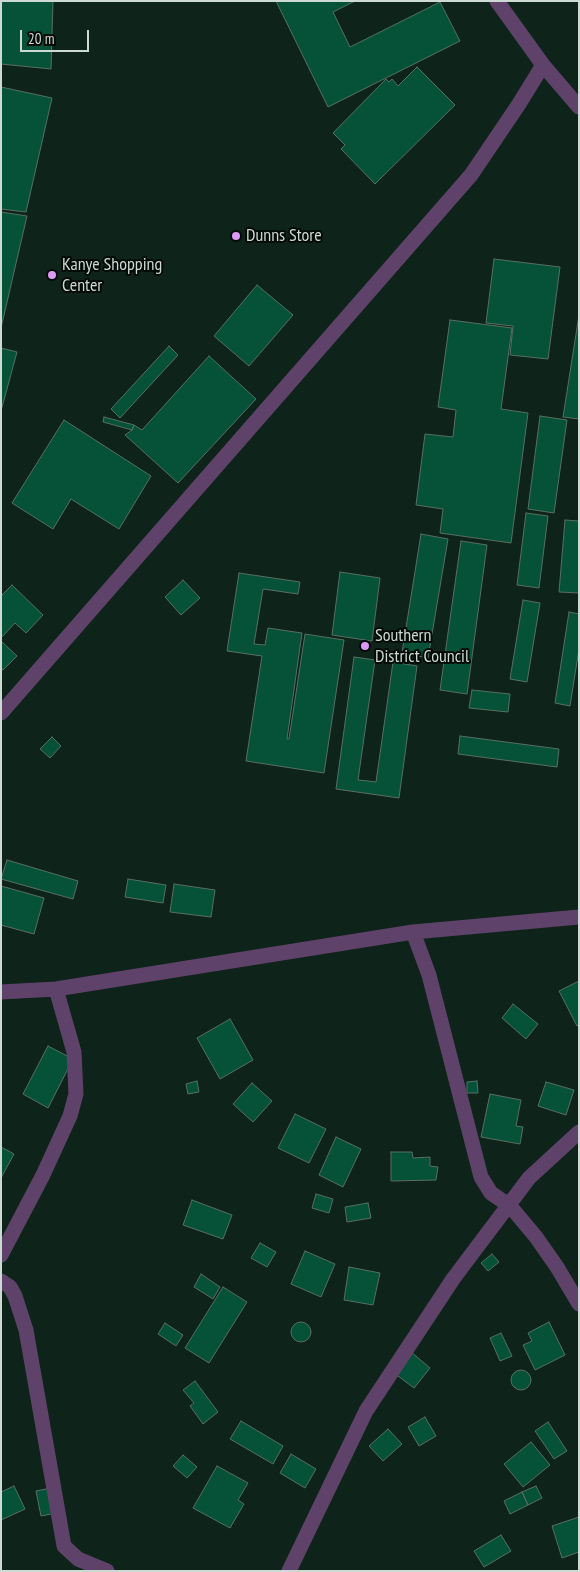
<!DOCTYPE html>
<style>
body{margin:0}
#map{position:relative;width:580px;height:1572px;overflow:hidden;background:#0e231a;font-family:"PT Sans Narrow",sans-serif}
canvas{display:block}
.frame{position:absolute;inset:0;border:2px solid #cddad3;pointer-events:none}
.scale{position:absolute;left:20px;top:30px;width:69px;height:22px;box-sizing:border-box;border:2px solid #cddad3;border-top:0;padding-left:6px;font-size:15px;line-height:18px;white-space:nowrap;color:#cddad3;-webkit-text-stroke:4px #030a07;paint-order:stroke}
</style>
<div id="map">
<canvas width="580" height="1572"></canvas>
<div class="frame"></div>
<div class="scale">20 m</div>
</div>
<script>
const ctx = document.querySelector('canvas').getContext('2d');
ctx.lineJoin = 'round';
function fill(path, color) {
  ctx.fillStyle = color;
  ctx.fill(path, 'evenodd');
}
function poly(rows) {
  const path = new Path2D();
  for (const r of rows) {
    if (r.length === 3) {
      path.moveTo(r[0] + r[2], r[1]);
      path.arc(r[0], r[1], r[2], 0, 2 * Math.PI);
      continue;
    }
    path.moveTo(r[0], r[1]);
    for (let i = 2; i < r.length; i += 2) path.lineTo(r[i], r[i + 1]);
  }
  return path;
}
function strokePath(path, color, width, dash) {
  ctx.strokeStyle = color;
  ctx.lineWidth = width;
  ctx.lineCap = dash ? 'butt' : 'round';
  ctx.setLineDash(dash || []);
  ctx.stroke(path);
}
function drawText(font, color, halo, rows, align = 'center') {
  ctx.font = font + ' "PT Sans Narrow",sans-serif';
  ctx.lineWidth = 4;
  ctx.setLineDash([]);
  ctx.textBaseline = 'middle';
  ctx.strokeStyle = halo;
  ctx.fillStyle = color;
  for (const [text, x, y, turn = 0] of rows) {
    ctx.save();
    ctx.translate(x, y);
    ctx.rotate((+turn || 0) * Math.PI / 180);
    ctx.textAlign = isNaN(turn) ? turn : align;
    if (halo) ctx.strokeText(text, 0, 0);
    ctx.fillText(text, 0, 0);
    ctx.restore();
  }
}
const building = poly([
 [1,1,53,1,51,69,1,64,1,1],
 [276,1,355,1,333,12,350,47,440,2,460,41,328,107,276,1],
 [417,67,455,105,375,184,341,149,345,145,333,133,386,79,389,82,392,79,398,86,417,67],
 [1,87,52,98,26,212,1,209,1,87],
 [1,212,27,216,1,328,1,212],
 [494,259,560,267,548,359,510,355,513,326,486,323,494,259],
 [257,285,293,315,249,366,214,336,257,285],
 [579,315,579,419,563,417,579,315],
 [450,320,512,328,501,409,528,413,511,543,440,533,443,509,416,505,425,434,453,437,456,410,438,407,450,320],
 [169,346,178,355,120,418,111,409,169,346],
 [1,348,17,352,1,411,1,348],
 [209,356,256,399,178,483,125,435,132,430,134,425,142,430,209,356],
 [540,416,567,420,554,513,528,509,540,416],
 [104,417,134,425,132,430,103,422,104,417],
 [64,420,151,476,119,529,71,499,53,529,12,503,64,420],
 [526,513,548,516,539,588,517,585,526,513],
 [565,520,579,521,579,593,559,592,565,520],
 [421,534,448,539,428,658,402,653,421,534],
 [461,541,487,545,467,694,440,690,461,541],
 [340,572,380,578,372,641,332,635,340,572],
 [239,573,300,582,298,594,263,589,254,644,265,645,268,628,302,633,287,739,289,739,305,634,344,640,324,773,246,761,262,656,227,651,239,573],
 [183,580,200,598,181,615,165,597,183,580],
 [12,585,43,615,26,633,15,623,1,638,1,596,12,585],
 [523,600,540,603,527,682,510,679,523,600],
 [569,612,579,614,579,649,570,706,555,703,569,612],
 [1,641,17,656,3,670,1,669,1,641],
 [354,657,375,660,358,780,368,781,376,782,393,662,417,666,399,798,336,789,354,657],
 [472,690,510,694,508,712,469,708,472,690],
 [460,736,559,749,557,767,458,754,460,736],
 [52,737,61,746,50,758,40,749,52,737],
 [7,860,78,881,73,899,1,879,7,860],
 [128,879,166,885,163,903,125,897,128,879],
 [174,884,215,890,211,917,170,912,174,884],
 [1,886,44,898,34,934,1,925,1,886],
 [579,981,579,1025,577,1026,559,991,579,981],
 [513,1004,538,1024,526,1039,502,1018,513,1004],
 [230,1019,253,1060,220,1079,197,1038,230,1019],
 [48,1046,73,1059,48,1108,23,1094,48,1046],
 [197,1081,199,1092,188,1094,186,1084,197,1081],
 [477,1081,478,1093,467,1093,467,1082,477,1081],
 [546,1082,574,1090,566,1115,538,1106,546,1082],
 [252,1083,272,1101,253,1122,233,1104,252,1083],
 [490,1094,521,1100,516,1126,523,1127,520,1144,481,1137,490,1094],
 [295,1114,326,1129,309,1163,278,1148,295,1114],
 [336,1137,361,1149,343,1187,319,1175,336,1137],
 [1,1147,14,1154,1,1178,1,1147],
 [391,1152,412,1152,413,1158,430,1157,430,1166,438,1167,436,1180,391,1181,391,1152],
 [316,1194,333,1199,329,1213,312,1208,316,1194],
 [192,1200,232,1215,223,1239,183,1225,192,1200],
 [368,1203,371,1218,347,1222,345,1207,368,1203],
 [260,1243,276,1252,267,1267,251,1258,260,1243],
 [305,1251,335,1264,321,1297,291,1284,305,1251],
 [492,1254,499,1262,488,1271,481,1263,492,1254],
 [349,1267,380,1273,373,1305,344,1300,349,1267],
 [201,1274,220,1287,213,1299,194,1287,201,1274],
 [223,1287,247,1302,209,1363,185,1348,223,1287],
 [301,1332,10],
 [549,1322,565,1355,535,1370,523,1345,532,1341,528,1333,549,1322],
 [165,1323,183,1335,176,1346,158,1334,165,1323],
 [501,1333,512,1356,500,1361,490,1338,501,1333],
 [411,1352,430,1368,414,1388,394,1373,411,1352],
 [521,1380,10],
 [195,1381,218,1412,203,1424,190,1406,194,1403,183,1390,195,1381],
 [425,1417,436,1436,419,1446,408,1427,425,1417],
 [241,1421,283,1446,273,1464,230,1439,241,1421],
 [548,1422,567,1451,554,1459,535,1431,548,1422],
 [388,1429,402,1444,383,1461,369,1446,388,1429],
 [531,1442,550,1465,523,1487,504,1464,531,1442],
 [291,1454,316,1469,305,1488,280,1473,291,1454],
 [183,1455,197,1467,187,1478,173,1466,183,1455],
 [217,1466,248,1483,238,1500,244,1504,230,1528,193,1508,217,1466],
 [14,1486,25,1509,1,1520,1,1492,14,1486],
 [536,1486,542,1498,528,1505,522,1492,536,1486],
 [51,1488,56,1513,41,1516,36,1491,51,1488],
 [522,1492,528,1505,510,1514,504,1501,522,1492],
 [579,1517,579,1552,562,1558,552,1526,579,1517],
 [501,1535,511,1551,484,1567,474,1551,501,1535]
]);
const minor = poly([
 [497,1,543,65,579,107],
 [1,713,471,175,519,104,543,65],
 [413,932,429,975,481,1177,491,1193,510,1206,536,1237,557,1267,579,1304],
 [1,992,56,989,413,932,579,917],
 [1,1255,43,1175,70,1116,76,1094,74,1052,56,989],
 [1,1281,10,1287,15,1296,26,1330,64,1546,78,1559,107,1571],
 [289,1571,366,1411,453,1279,529,1178,579,1132]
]);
const markers = [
 [236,236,5,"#dd99f4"],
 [52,275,5,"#dd99f4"],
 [365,646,5,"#dd99f4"]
];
const poiNames = [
 ["Dunns Store",246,236],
 ["Kanye Shopping",62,265],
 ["Center",62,286],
 ["Southern",375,636],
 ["District Council",375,657]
];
fill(building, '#065238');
strokePath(building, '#586f63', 1);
strokePath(minor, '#5f4269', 15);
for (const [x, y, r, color] of markers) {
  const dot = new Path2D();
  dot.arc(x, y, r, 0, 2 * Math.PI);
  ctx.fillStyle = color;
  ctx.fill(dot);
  strokePath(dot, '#030a07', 2);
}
drawText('18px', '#cddad3', '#030a07', poiNames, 'left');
</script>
